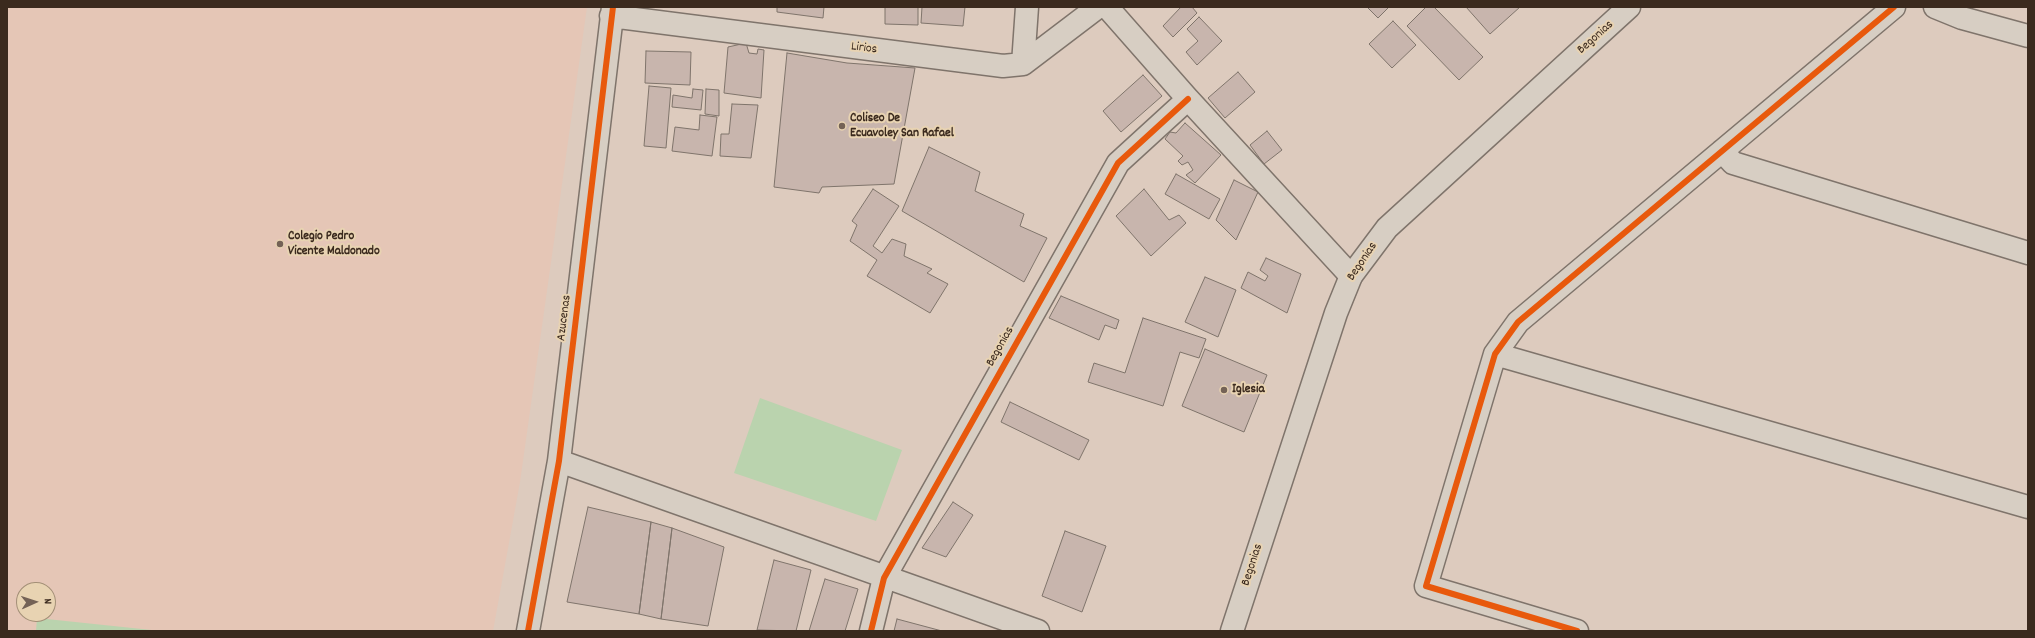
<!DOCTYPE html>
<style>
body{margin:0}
#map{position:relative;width:2035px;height:638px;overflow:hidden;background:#ddcbbe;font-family:Dekko,sans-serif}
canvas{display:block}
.frame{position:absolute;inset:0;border:8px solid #3b2a1e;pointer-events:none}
.north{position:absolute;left:16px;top:582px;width:40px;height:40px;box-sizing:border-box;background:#e8d3b2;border:1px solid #a38f77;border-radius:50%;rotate:87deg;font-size:11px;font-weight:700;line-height:16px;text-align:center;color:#3b2a1e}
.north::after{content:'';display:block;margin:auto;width:14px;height:18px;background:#746256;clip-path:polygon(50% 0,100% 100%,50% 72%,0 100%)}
</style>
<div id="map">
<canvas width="2035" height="638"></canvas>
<div class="frame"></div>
<div class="north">N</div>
</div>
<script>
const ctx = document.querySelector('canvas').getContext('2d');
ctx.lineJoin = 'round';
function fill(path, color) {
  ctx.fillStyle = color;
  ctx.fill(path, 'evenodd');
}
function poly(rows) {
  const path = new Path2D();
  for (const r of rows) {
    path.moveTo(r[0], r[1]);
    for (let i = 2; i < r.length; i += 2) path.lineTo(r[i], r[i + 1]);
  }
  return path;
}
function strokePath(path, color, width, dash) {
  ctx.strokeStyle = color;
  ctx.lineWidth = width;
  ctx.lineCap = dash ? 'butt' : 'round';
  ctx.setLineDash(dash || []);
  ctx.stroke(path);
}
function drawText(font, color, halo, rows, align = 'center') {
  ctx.font = font + ' Dekko,sans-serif';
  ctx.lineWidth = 4;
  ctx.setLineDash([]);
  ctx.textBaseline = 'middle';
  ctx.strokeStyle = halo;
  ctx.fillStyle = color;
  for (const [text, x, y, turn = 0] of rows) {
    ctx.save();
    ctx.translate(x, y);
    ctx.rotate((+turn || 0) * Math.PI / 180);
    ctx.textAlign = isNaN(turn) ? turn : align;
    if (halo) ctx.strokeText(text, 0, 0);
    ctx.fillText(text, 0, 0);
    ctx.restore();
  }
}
const built = poly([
 [7,7,587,7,520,482,493,631,7,631],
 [24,590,48,590,48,614,24,614]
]);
const green = poly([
 [760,398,902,450,876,521,734,473],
 [37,618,161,631,36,631]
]);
const building = poly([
 [777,7,824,7,823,18,777,12,777,7],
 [885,7,918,7,918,25,885,24,885,7],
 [922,7,965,7,963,26,921,23,922,7],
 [1181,7,1192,7,1197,13,1173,37,1163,26,1181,7],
 [1367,7,1389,7,1378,18,1367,7],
 [1426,7,1434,7,1483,57,1459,80,1407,26,1426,7],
 [1466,7,1520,7,1490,34,1466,7],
 [1199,17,1222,41,1197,65,1186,52,1198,41,1187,29,1199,17],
 [1393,21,1416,45,1392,68,1369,44,1393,21],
 [746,43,749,53,757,54,758,49,764,50,761,98,724,93,728,47,746,43],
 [646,51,691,52,690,85,645,83,646,51],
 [787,53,847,63,915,68,894,184,822,187,819,193,774,187,787,53],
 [1238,72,1255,92,1225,118,1208,98,1238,72],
 [1143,75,1162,96,1121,132,1103,111,1143,75],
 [649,86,671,88,666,148,644,146,649,86],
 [693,89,703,90,701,110,672,107,673,95,692,98,693,89],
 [706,89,719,90,719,116,705,114,706,89],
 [732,104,758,105,751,158,720,156,721,134,729,134,732,104],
 [700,115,717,117,712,156,672,151,675,127,699,130,700,115],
 [1185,123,1221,155,1195,183,1186,175,1193,170,1188,162,1182,165,1178,161,1183,156,1165,139,1170,132,1176,133,1185,123],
 [1267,131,1282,150,1264,164,1250,145,1267,131],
 [929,147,980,172,975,191,1024,214,1020,226,1047,238,1024,282,902,211,929,147],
 [1176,174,1220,199,1209,219,1165,194,1176,174],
 [1234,180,1258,192,1236,240,1216,220,1234,180],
 [873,189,899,206,873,246,882,253,892,239,906,244,904,256,932,269,927,273,948,284,930,313,867,276,877,260,850,241,857,225,852,221,873,189],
 [1144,189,1169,220,1179,215,1186,223,1151,256,1116,216,1144,189],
 [1266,258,1301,274,1287,313,1241,288,1248,272,1265,281,1268,276,1260,270,1266,258],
 [1205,277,1236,290,1218,337,1185,322,1205,277],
 [1061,296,1119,320,1116,329,1105,325,1099,340,1049,318,1061,296],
 [1143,318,1206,339,1199,358,1180,352,1163,406,1088,382,1094,363,1125,373,1143,318],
 [1205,349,1267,375,1244,432,1182,406,1205,349],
 [1010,402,1089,440,1079,460,1001,422,1010,402],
 [953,502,973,515,946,557,922,548,953,502],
 [588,507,651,522,639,614,567,602,588,507],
 [651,522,672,528,661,619,639,614,651,522],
 [672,528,724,547,708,626,661,619,672,528],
 [1065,531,1106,546,1082,612,1042,596,1065,531],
 [774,560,811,570,796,631,757,630,774,560],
 [825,579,858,589,845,631,809,631,825,579],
 [897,619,942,631,894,631,897,619]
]);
const minor = poly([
 [1107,7,1188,99,1351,276],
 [1935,7,1962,18,2028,36],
 [611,16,1003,66,1023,64,1098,7],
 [1023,64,1027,7],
 [1722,151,1733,163,2028,253],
 [1495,354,2028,507],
 [559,461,1038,631],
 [528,631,559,461,613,7],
 [871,631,884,578,1118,163,1188,99],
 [1577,631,1426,586,1495,354,1518,322,1894,7]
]);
const major = poly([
 [1232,631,1336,313,1351,276,1387,228,1629,7]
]);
const cycleway = poly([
 [528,631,559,461,613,7],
 [871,631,884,578,1118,163,1188,99],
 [1577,631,1426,586,1495,354,1518,322,1894,7]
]);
const markers = [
 [842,126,4,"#746256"],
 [280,244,4,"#746256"],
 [1224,390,4,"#746256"]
];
const streetNames = [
 ["Begonias",1596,38,-42],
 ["Lirios",864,49,7],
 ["Begonias",1363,262,-56],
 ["Azucenas",565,318,-83],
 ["Begonias",1001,347,-61],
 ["Begonias",1253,565,-72]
];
const poiNames = [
 ["Coliseo De",850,119],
 ["Ecuavoley San Rafael",850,134],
 ["Colegio Pedro",288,237],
 ["Vicente Maldonado",288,252],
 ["Iglesia",1232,390]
];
fill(built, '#e5c6b6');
fill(green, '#bad3ae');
fill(building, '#c8b5ad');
strokePath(building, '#7f746b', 1);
strokePath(minor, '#7f746b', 25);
strokePath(major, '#7f746b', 25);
strokePath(minor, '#d7cec3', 22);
strokePath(major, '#d7cec3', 22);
strokePath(cycleway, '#e8590c', 6);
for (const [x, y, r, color] of markers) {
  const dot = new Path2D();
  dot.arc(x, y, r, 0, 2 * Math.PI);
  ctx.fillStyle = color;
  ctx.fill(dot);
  strokePath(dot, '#e8d3b2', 1.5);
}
drawText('13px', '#3b2a1e', '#e8d3b2', streetNames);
drawText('bold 13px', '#3b2a1e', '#e8d3b2', poiNames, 'left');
</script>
